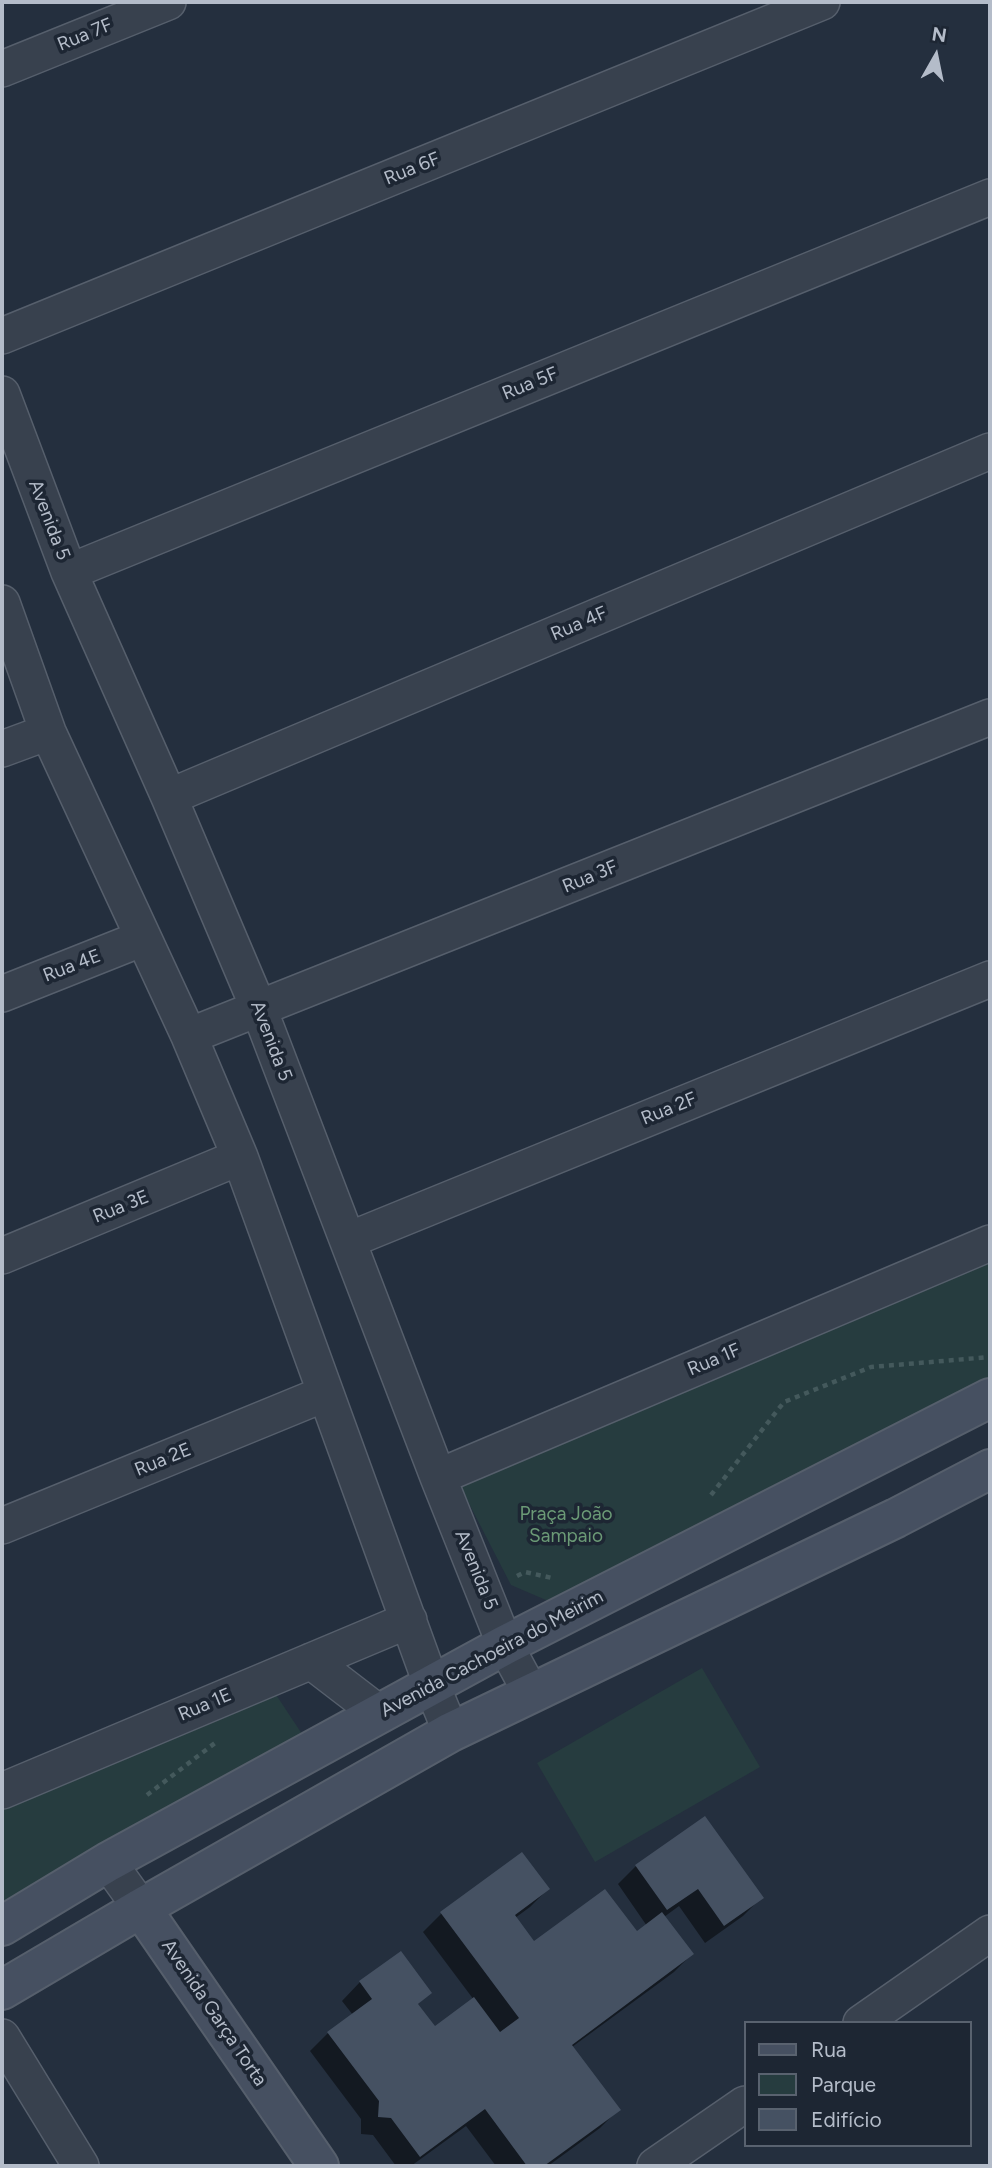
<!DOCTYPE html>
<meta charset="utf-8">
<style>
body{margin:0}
#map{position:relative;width:992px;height:2168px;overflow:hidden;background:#242f3e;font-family:Figtree,sans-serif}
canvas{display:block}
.frame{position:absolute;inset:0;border:4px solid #b4bcc9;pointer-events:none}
.legend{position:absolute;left:744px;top:2021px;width:228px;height:126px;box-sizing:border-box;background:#1d2633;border:2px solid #59626f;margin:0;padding:9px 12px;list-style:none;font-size:21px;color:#b4bcc9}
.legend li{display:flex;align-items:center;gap:14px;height:35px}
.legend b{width:35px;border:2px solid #59626f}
.north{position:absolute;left:901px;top:21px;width:70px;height:70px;-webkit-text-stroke:5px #1d2633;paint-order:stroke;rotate:9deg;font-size:19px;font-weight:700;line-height:28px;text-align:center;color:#b4bcc9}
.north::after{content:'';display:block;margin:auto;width:24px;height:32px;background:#b4bcc9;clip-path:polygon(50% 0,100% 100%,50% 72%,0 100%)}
</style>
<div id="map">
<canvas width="992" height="2168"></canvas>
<div class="frame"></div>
<ul class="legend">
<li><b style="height:9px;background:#465061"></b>Rua</li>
<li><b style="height:19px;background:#263c3f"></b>Parque</li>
<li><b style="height:19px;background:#455162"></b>Edifício</li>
</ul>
<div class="north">N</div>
</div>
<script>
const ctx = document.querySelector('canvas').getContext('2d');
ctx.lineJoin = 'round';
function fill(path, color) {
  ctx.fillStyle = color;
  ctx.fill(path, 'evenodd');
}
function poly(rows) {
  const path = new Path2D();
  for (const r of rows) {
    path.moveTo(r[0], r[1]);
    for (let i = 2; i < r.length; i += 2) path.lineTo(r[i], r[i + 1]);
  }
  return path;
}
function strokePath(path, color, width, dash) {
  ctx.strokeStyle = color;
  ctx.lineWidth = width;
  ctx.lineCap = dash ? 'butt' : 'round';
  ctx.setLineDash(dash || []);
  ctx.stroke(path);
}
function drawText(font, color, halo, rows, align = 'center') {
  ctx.font = font + ' Figtree,sans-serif';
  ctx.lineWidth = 7;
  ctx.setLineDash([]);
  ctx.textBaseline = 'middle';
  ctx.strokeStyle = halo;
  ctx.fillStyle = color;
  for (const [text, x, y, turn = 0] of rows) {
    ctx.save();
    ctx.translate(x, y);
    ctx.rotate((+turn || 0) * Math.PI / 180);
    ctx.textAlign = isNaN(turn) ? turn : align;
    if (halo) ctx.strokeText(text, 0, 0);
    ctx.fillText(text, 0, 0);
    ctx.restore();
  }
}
const green = poly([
 [990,1262,990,1394,567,1609,511,1585,460,1486],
 [702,1668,760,1767,595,1862,537,1763],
 [267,1681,302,1734,2,1903,2,1799]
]);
const shadow = poly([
 [522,1855,548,1889,530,1907,515,1918,534,1943,636,1933,647,1926,618,1884,636,1866,761,1898,743,1916,705,1943,679,1906,664,1917,692,1954,674,1972,572,2047,618,2110,600,2128,548,2166,496,2166,466,2126,411,2166,396,2166,373,2135,361,2134,361,2119,310,2051,328,2033,353,2015,342,2001,360,1982,430,1993,417,2005,435,2028,474,2000,423,1932,441,1914]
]);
const building = poly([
 [705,1816,764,1898,724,1926,698,1889,667,1910,635,1865],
 [522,1852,550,1889,515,1915,534,1941,605,1889,637,1931,662,1912,694,1954,572,2045,621,2110,544,2166,527,2166,485,2109,420,2157,391,2118,378,2117,379,2101,327,2032,372,1999,359,1981,401,1951,432,1993,418,2004,435,2026,474,1997,500,2032,519,2018,440,1912]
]);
const path = poly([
 [711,1495,784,1402,871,1367,990,1357],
 [517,1576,525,1572,552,1578],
 [147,1795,215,1743]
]);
const street = poly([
 [2,69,168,2],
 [2,336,822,2],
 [2,394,69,572,169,797,259,1009,438,1477,505,1645,531,1693],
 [69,572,990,197],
 [2,603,48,732,189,1036,240,1157,432,1686,451,1732],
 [2,749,48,732],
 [169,797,990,451],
 [2,994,143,938],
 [189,1036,990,717],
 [349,1240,990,979],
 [2,1256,240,1157],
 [438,1477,990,1243],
 [2,1526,324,1394],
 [311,1661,380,1714],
 [2,1791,409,1620],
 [108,1862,141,1908],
 [861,2023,990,1933],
 [2,2037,81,2166],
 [655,2166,745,2104]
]);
const secondary = poly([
 [141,1908,319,2166],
 [2,1926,108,1862,505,1645,990,1398],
 [2,1990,141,1908,451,1732,896,1518,990,1469]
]);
const streetNames = [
 ["Rua 7F",85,35,-22],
 ["Rua 6F",412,169,-22],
 ["Rua 5F",530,384,-22],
 ["Avenida 5",49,520,69],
 ["Rua 4F",579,624,-23],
 ["Rua 3F",590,877,-22],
 ["Rua 4E",72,966,-21],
 ["Avenida 5",271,1041,69],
 ["Rua 2F",669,1109,-22],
 ["Rua 3E",121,1207,-22],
 ["Rua 1F",714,1360,-23],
 ["Rua 2E",163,1460,-22],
 ["Avenida 5",476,1570,68],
 ["Avenida Cachoeira do Meirim",492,1654,-28],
 ["Rua 1E",205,1705,-23],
 ["Avenida Garça Torta",214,2013,56]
];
const parkNames = [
 ["Praça João",566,1514],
 ["Sampaio",566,1536]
];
fill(green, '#263c3f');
fill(shadow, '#0007');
fill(building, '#455162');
strokePath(street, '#565f6c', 38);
strokePath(secondary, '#565f6c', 42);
strokePath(path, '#44595c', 4.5, [5, 5]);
strokePath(street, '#38414e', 35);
strokePath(secondary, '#465061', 38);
drawText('19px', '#b4bcc9', '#1d2633', streetNames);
drawText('19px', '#6b9a76', '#1d2633', parkNames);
</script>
